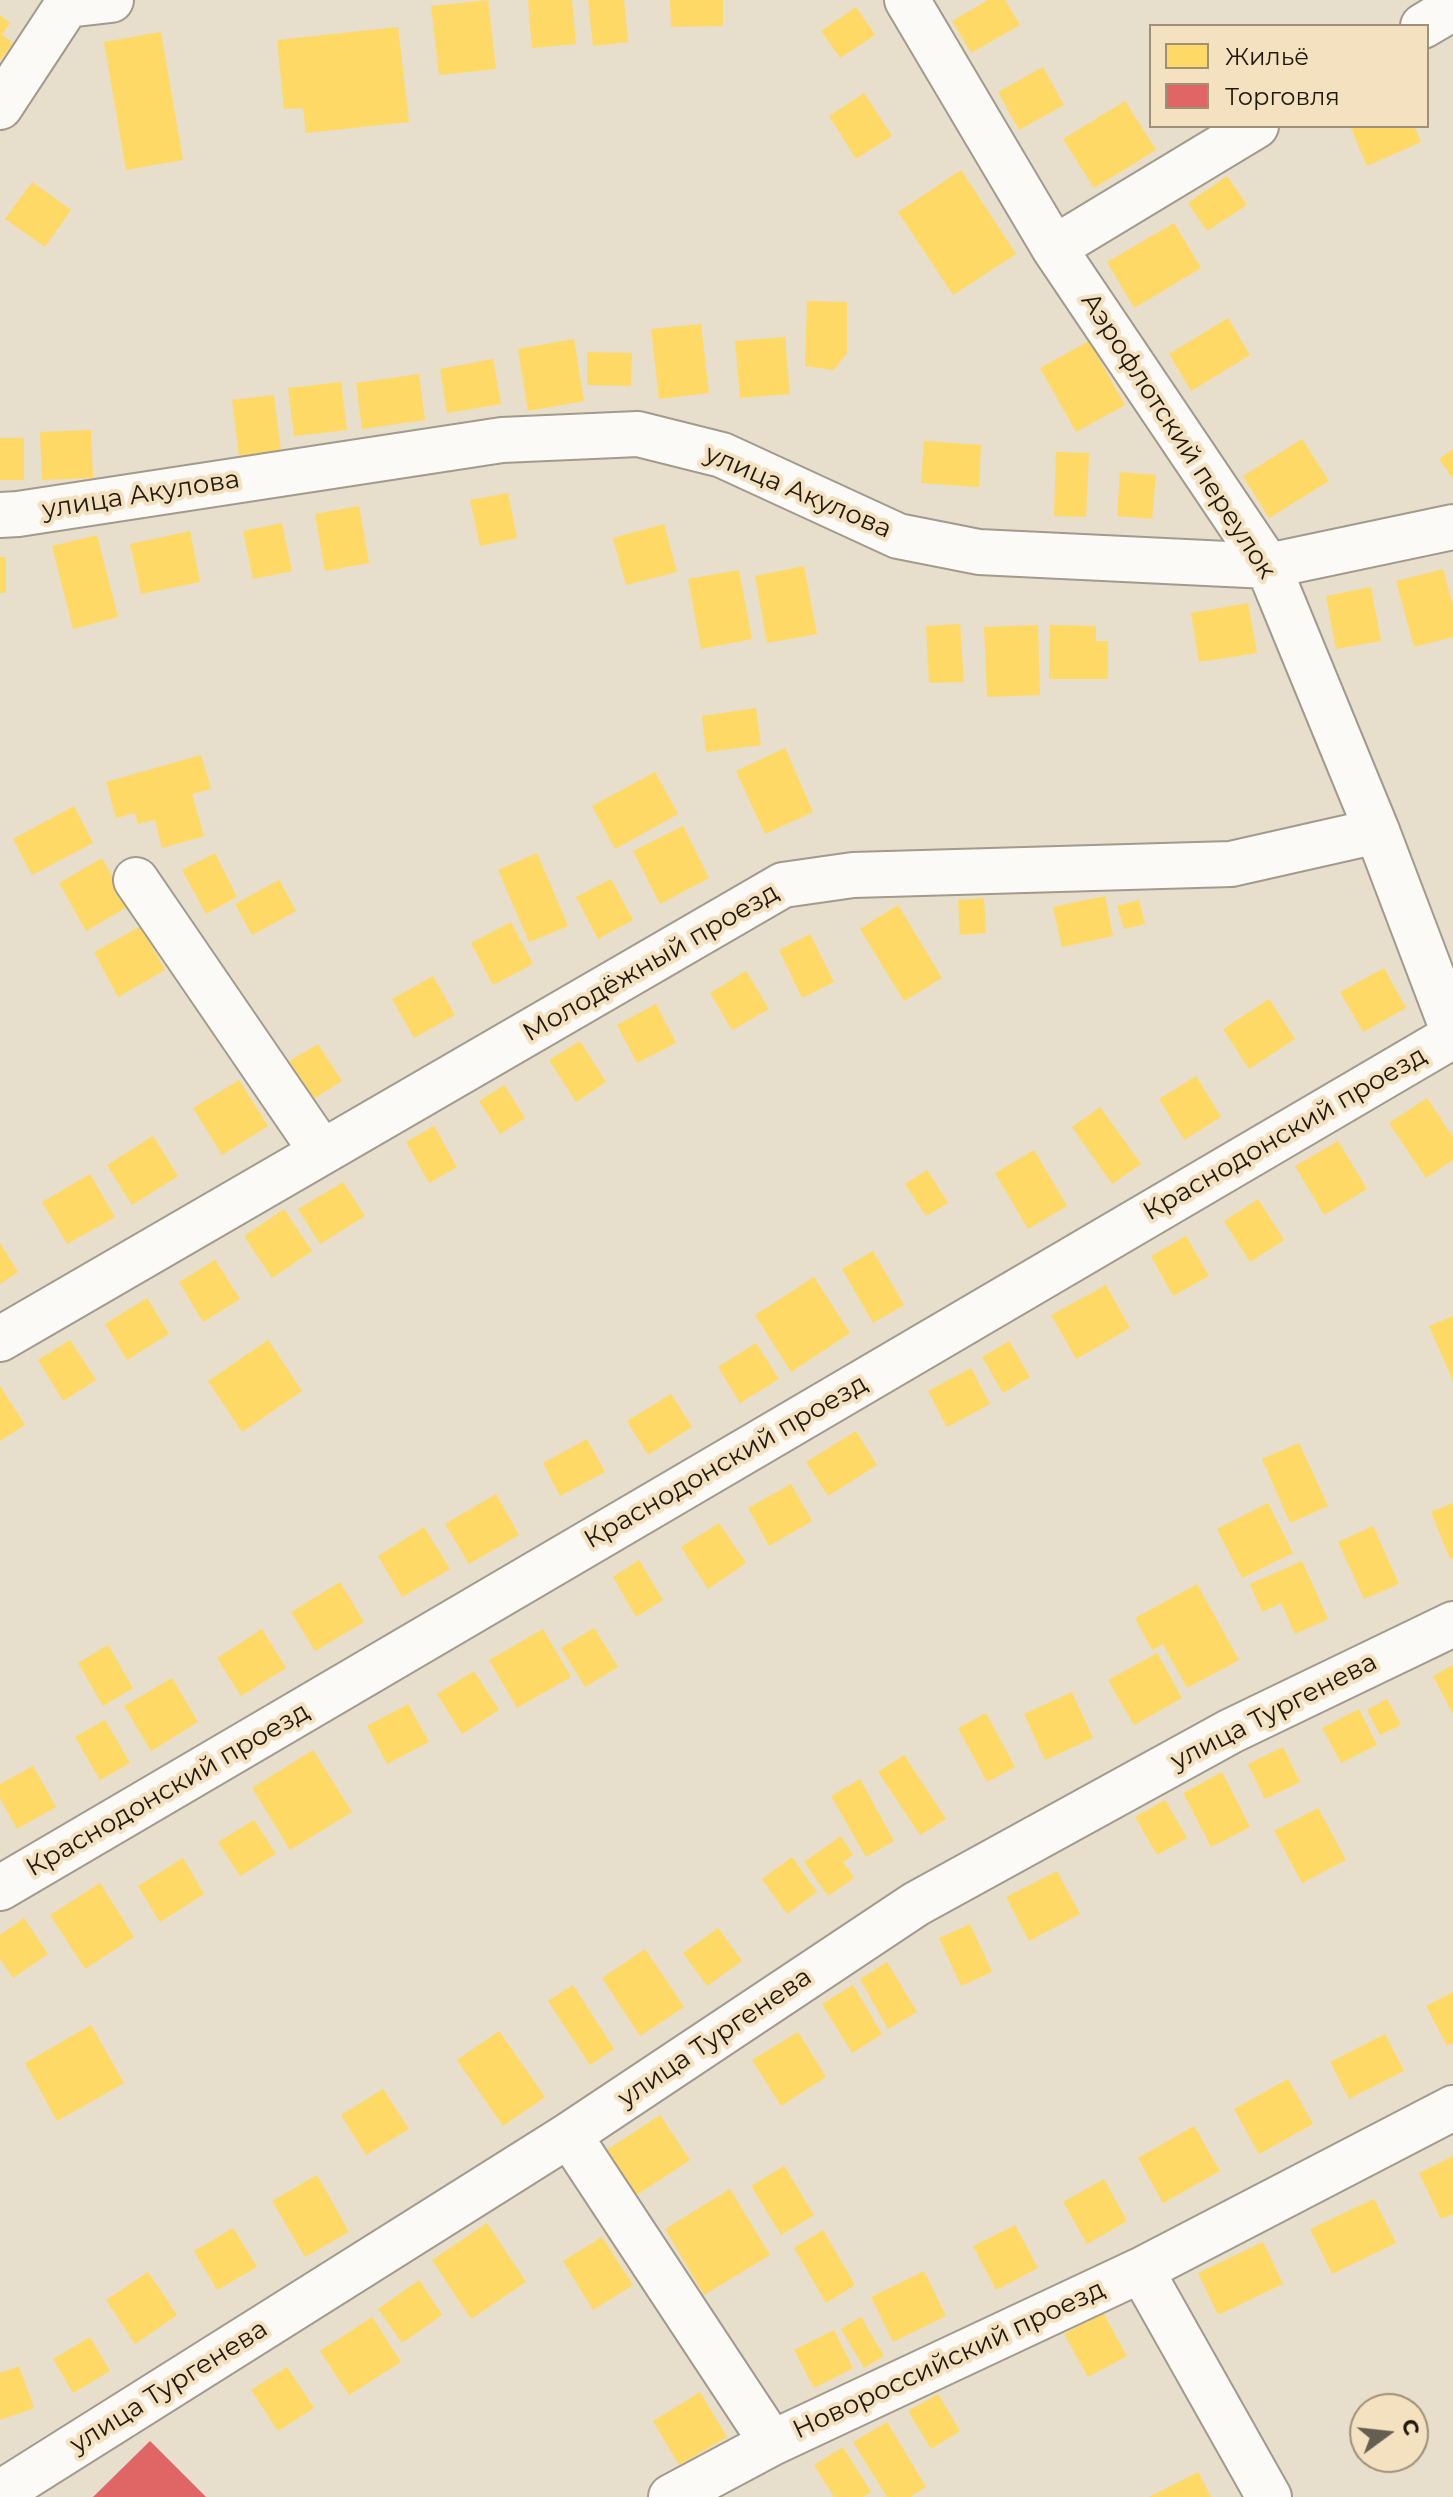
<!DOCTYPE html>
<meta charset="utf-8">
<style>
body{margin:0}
#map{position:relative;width:1453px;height:2497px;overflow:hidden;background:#e7decb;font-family:Montserrat,sans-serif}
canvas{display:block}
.legend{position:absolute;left:1149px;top:24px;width:280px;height:104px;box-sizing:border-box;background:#f3e1bf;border:2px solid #9f9178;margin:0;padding:10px 14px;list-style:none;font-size:24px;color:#20190d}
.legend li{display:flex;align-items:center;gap:16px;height:40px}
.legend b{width:40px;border:2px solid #9f9178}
.north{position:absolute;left:1349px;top:2393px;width:80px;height:80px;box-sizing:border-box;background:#f3e1bf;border:2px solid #9f9178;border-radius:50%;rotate:75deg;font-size:22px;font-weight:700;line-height:32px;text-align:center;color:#20190d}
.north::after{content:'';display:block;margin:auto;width:28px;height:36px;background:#665e50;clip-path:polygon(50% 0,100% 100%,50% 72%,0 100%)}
</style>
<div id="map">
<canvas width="1453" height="2497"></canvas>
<ul class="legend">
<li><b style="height:22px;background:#ffd966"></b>Жильё</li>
<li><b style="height:22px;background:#e06666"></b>Торговля</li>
</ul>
<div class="north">С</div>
</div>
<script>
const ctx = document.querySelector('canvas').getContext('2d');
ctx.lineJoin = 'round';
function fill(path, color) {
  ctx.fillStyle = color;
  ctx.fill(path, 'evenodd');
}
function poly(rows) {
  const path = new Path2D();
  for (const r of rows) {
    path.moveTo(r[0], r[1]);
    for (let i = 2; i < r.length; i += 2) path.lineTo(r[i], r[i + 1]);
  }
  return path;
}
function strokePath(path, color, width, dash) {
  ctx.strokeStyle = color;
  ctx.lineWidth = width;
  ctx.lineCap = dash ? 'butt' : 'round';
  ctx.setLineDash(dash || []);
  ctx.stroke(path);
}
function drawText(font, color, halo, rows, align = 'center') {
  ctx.font = font + ' Montserrat,sans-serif';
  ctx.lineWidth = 8;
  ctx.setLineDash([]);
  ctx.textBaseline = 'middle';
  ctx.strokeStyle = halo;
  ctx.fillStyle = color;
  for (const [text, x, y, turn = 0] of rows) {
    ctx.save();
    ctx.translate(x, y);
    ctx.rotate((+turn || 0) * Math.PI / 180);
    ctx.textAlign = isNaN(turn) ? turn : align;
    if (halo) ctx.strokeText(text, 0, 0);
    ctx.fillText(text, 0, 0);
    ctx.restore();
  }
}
const homes = poly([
 [488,0,496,69,439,75,431,6],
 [528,0,572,0,576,44,532,48],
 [588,0,624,0,628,42,593,46],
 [670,0,723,0,723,26,671,27],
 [988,0,1005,0,1020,25,971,53,952,21],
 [856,7,875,35,840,58,821,31],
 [0,15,10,23,2,35,13,43,0,61],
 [398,27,409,122,306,133,303,108,284,109,277,40],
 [161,32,183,160,126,170,104,42],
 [1043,67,1064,105,1019,130,998,92],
 [864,93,892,136,856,159,829,116],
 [1125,101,1156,150,1094,188,1063,139],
 [1350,126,1414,126,1421,142,1367,166],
 [961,170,1016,254,953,295,898,212],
 [1227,176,1247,205,1207,231,1188,203],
 [32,182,71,210,45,247,5,219],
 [1174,223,1201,268,1134,308,1107,262],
 [807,301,847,302,847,353,834,370,805,366],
 [1228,318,1250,355,1191,391,1169,354],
 [701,324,709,393,659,399,651,329],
 [785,337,790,394,740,398,735,341],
 [574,339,584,401,528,411,518,349],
 [1089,341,1125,405,1076,432,1040,368],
 [587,352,632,353,631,386,587,385],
 [493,359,501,404,447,413,440,369],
 [419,374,425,420,362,429,356,383],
 [341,382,347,430,294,436,288,388],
 [274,395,281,451,239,456,232,400],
 [91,430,93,478,42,480,40,432],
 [0,438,24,438,24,480,0,480],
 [1302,439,1329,481,1269,518,1243,476],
 [924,441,981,445,979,487,921,483],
 [1453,449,1453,479,1439,459],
 [1056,452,1089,453,1086,517,1054,516],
 [1120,472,1156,475,1152,519,1117,516],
 [508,493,517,538,480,546,470,500],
 [359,506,369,563,325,571,315,514],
 [282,523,292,571,253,579,243,531],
 [664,524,677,572,626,585,613,538],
 [190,531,200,582,141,594,130,544],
 [97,535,118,617,73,629,52,546],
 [0,557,6,557,6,593,0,593],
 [804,566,817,634,767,643,755,576],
 [1443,569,1453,606,1453,637,1414,647,1396,581],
 [739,570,752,639,701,649,688,579],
 [1371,587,1381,641,1336,649,1326,596],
 [1248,603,1257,653,1199,662,1191,613],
 [960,624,964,682,929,683,926,626],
 [1038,625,1040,695,987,697,984,627],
 [1050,625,1096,626,1096,641,1108,641,1108,679,1049,679],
 [756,708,761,745,706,752,702,716],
 [785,748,813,812,765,834,736,771],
 [201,755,211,789,192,794,204,836,162,848,155,820,138,824,135,813,116,818,106,782],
 [655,772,678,814,615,849,592,806],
 [74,806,93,843,32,875,13,839],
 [683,826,709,878,660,904,633,851],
 [215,853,237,897,206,914,182,870],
 [537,853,568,926,529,942,498,870],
 [102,858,129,906,86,931,59,883],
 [611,879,633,920,598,939,576,897],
 [279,880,296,911,252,935,235,904],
 [1105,896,1113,936,1062,947,1053,907],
 [984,898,986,933,960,935,958,900],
 [1139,900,1145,924,1124,929,1117,906],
 [898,905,942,978,904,1001,860,929],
 [511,922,533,964,493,985,471,943],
 [141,926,165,970,118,997,94,952],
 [810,934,834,982,802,998,779,950],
 [1384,968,1406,1008,1363,1032,1340,992],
 [746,971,769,1009,732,1030,710,993],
 [433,976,455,1015,414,1038,392,999],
 [1269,999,1295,1039,1249,1069,1223,1029],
 [656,1004,676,1043,637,1063,617,1025],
 [580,1041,606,1082,576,1102,549,1060],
 [318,1044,342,1081,310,1101,286,1063],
 [1196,1076,1221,1117,1184,1140,1159,1099],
 [239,1080,268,1126,222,1155,193,1108],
 [504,1085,525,1118,500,1134,479,1101],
 [1427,1098,1453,1137,1453,1160,1426,1178,1389,1123],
 [1100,1107,1141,1164,1112,1184,1072,1127],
 [434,1126,457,1167,429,1183,406,1142],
 [153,1136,178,1176,132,1205,107,1165],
 [1338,1141,1367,1189,1324,1215,1295,1166],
 [1034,1150,1067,1206,1028,1229,995,1173],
 [927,1170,948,1203,926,1216,905,1184],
 [90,1174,115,1217,67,1244,42,1202],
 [343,1182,365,1216,320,1244,298,1209],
 [1258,1199,1284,1240,1250,1262,1224,1221],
 [284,1209,312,1251,272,1278,244,1236],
 [1186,1236,1209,1276,1173,1296,1151,1256],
 [0,1243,18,1272,0,1284],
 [873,1251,904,1305,873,1323,842,1269],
 [215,1260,240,1299,203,1322,179,1282],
 [814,1277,850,1333,791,1372,755,1315],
 [1106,1285,1130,1328,1076,1359,1051,1315],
 [147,1298,169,1334,127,1360,105,1324],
 [1453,1316,1453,1381,1429,1326],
 [70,1340,96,1380,63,1401,38,1360],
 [268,1340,302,1391,242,1432,208,1381],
 [1009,1341,1030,1377,1003,1393,982,1357],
 [756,1343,779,1379,740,1403,718,1367],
 [971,1368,990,1404,947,1427,928,1391],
 [0,1386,25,1425,0,1441],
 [671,1394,692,1427,648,1455,627,1421],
 [856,1431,877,1465,828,1496,806,1462],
 [587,1439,605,1472,560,1496,543,1463],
 [1299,1443,1328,1506,1290,1523,1262,1459],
 [791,1484,812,1521,769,1546,748,1508],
 [496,1494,519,1535,469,1564,445,1524],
 [1268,1503,1293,1553,1242,1578,1217,1529],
 [1453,1503,1453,1558,1450,1559,1431,1512],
 [719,1523,746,1563,708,1589,681,1547],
 [1373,1526,1399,1584,1364,1599,1338,1542],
 [424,1527,450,1569,402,1597,378,1556],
 [639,1560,663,1600,636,1617,613,1577],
 [1302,1561,1328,1619,1295,1634,1281,1603,1262,1612,1250,1584],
 [340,1582,364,1622,315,1651,291,1612],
 [1197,1584,1239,1660,1187,1688,1163,1644,1152,1650,1135,1618],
 [594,1628,618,1667,585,1687,561,1648],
 [262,1629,286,1668,241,1696,217,1658],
 [543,1629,571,1677,517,1708,489,1660],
 [108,1645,133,1688,103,1706,78,1663],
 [1157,1653,1182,1698,1134,1725,1108,1680],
 [1453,1665,1453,1714,1433,1676],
 [474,1671,499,1710,462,1734,437,1694],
 [172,1678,198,1722,151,1751,124,1706],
 [1072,1692,1093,1738,1045,1760,1024,1714],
 [1387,1699,1401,1725,1380,1735,1367,1710],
 [408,1704,429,1742,387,1764,367,1726],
 [1359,1709,1377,1745,1341,1763,1322,1728],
 [986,1713,1015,1767,987,1782,958,1728],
 [105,1720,130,1763,100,1780,75,1737],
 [1283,1747,1300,1782,1265,1799,1248,1764],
 [313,1750,352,1812,290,1850,252,1788],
 [904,1755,946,1819,920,1835,878,1772],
 [33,1766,56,1807,17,1829,0,1798,0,1784],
 [1222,1772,1250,1827,1211,1847,1183,1793],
 [860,1779,894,1841,866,1857,831,1796],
 [1165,1800,1187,1838,1157,1855,1135,1817],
 [1318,1808,1346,1860,1302,1883,1274,1831],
 [254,1820,276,1854,240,1876,218,1842],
 [841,1836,853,1855,843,1862,854,1878,828,1896,804,1862],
 [792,1857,817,1892,787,1914,762,1879],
 [183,1858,204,1894,160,1922,138,1886],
 [1057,1871,1080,1914,1029,1941,1006,1897],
 [100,1883,134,1937,85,1969,50,1915],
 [24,1918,48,1954,13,1978,0,1959,0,1935],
 [970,1924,992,1972,961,1986,939,1938],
 [718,1928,742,1961,707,1986,683,1953],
 [645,1949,684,2007,640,2036,602,1978],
 [887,1962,917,2012,888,2029,860,1979],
 [573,1985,614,2049,590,2065,548,2001],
 [853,1985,882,2034,852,2053,822,2004],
 [1453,1992,1453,2043,1447,2046,1426,2006],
 [91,2025,124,2083,57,2121,25,2063],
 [499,2031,545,2097,503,2126,457,2060],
 [798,2032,826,2077,781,2106,752,2060],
 [1385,2034,1404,2071,1349,2099,1330,2062],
 [1288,2079,1313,2124,1259,2154,1234,2109],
 [383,2089,409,2129,366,2155,341,2115],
 [660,2115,690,2160,629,2200,599,2155],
 [1194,2126,1220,2171,1163,2203,1138,2158],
 [1453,2156,1453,2214,1441,2219,1419,2173],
 [784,2166,814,2215,781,2235,751,2186],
 [317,2175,349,2232,305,2257,272,2201],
 [1104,2179,1127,2221,1087,2244,1063,2202],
 [730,2189,770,2255,704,2295,665,2229],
 [1374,2199,1396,2243,1332,2274,1310,2229],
 [487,2223,526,2282,471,2319,432,2260],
 [1015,2225,1038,2268,996,2290,973,2246],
 [233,2228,257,2267,217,2290,194,2251],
 [823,2230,855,2285,826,2303,794,2248],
 [602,2237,633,2285,593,2310,563,2261],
 [1263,2242,1283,2284,1218,2315,1198,2273],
 [924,2271,946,2316,893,2342,871,2297],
 [148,2272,177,2315,135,2344,106,2300],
 [419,2280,442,2315,402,2343,378,2309],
 [1103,2313,1127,2356,1088,2377,1064,2334],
 [372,2317,401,2362,349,2395,320,2351],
 [861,2317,884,2356,864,2368,841,2329],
 [834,2330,853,2368,814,2388,794,2350],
 [90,2337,110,2371,73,2393,53,2359],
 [19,2366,34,2408,0,2420,0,2373],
 [287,2367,314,2408,278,2431,251,2390],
 [700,2392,727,2437,679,2465,653,2421],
 [938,2394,960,2431,931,2449,908,2411],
 [887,2422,926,2487,910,2497,887,2497,853,2442],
 [843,2447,871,2492,863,2497,834,2497,814,2465],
 [1198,2472,1211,2497,1149,2497]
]);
const shops = poly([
 [150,2441,206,2497,93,2497]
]);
const minor = poly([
 [907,0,1054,248,1268,566,1377,831,1453,1031],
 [67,5,111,0],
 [1423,26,1453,8],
 [0,107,67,5,68,0],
 [1054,248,1256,126],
 [0,515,18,514,502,440,638,434,722,455,898,536,979,552,1268,566,1453,527],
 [136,880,322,1152],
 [0,1339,783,885,853,875,1231,864,1377,831],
 [0,1888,1453,1036],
 [569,2135,772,2443,1141,2270,1453,2108],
 [1141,2270,1269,2497],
 [0,2493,569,2135,916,1904,1231,1731,1453,1624],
 [671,2497,772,2443]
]);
const streetNames = [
 ["Аэрофлотский переулок",1178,436,57],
 ["улица Акулова",798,492,23],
 ["улица Акулова",141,495,-9],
 ["Молодёжный проезд",651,963,-30],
 ["Краснодонский проезд",1285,1134,-30],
 ["Краснодонский проезд",726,1462,-30],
 ["улица Тургенева",1274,1712,-27],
 ["Краснодонский проезд",168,1790,-30],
 ["улица Тургенева",715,2038,-34],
 ["Новороссийский проезд",949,2360,-25],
 ["улица Тургенева",169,2387,-32]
];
fill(homes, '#ffd966');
fill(shops, '#e06666');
strokePath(minor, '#a29a8c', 48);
strokePath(minor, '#fbfaf7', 44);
drawText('26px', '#20190d', '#f3e1bf', streetNames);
</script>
